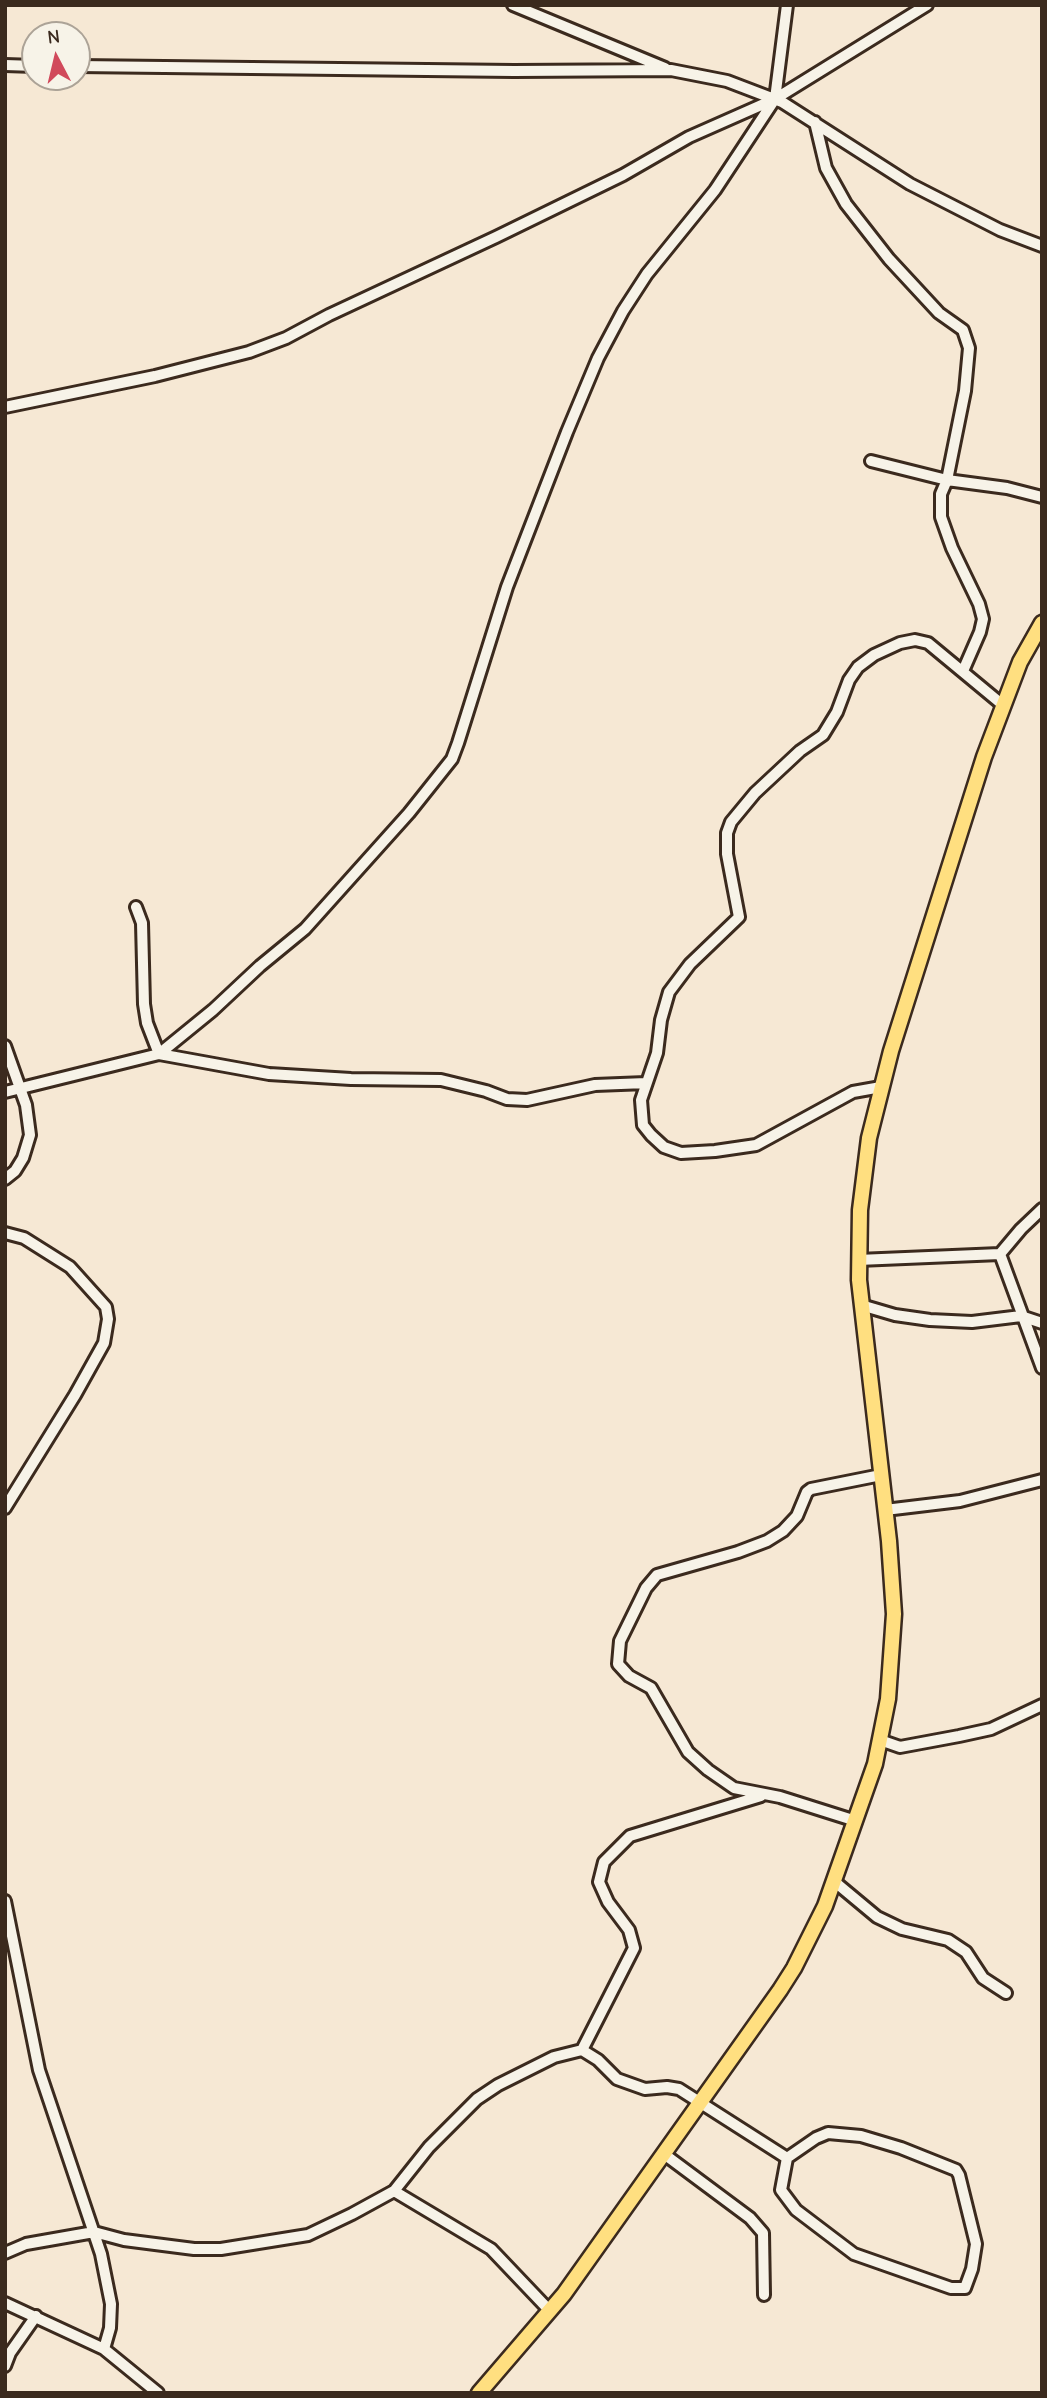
<!DOCTYPE html>
<style>
body{margin:0}
#map{position:relative;width:1047px;height:2398px;overflow:hidden;background:#f6e8d4;font-family:"Comic Neue",sans-serif}
canvas{display:block}
.frame{position:absolute;inset:0;border:7px solid #3b2a1e;pointer-events:none}
.north{position:absolute;left:21px;top:21px;width:70px;height:70px;box-sizing:border-box;background:#f7f3e8;border:2px solid #aca397;border-radius:50%;rotate:353deg;font-size:19px;font-weight:700;line-height:28px;text-align:center;color:#3b2a1e}
.north::after{content:'';display:block;margin:auto;width:24px;height:32px;background:#d1495b;clip-path:polygon(50% 0,100% 100%,50% 72%,0 100%)}
</style>
<div id="map">
<canvas width="1047" height="2398"></canvas>
<div class="frame"></div>
<div class="north">N</div>
</div>
<script>
const ctx = document.querySelector('canvas').getContext('2d');
ctx.lineJoin = 'round';
function poly(rows) {
  const path = new Path2D();
  for (const r of rows) {
    path.moveTo(r[0], r[1]);
    for (let i = 2; i < r.length; i += 2) path.lineTo(r[i], r[i + 1]);
  }
  return path;
}
function strokePath(path, color, width, dash) {
  ctx.strokeStyle = color;
  ctx.lineWidth = width;
  ctx.lineCap = dash ? 'butt' : 'round';
  ctx.setLineDash(dash || []);
  ctx.stroke(path);
}
const minor = poly([
 [513,5,665,68],
 [5,65,35,66],
 [77,66,514,71,671,70,727,81,782,102,910,184,1000,230,1042,246],
 [815,122,826,168,846,204,889,259,939,313,963,330,969,348,965,391,947,480,941,494,941,517,952,548,979,604,983,619,980,632,963,671],
 [5,407,155,376,249,352,286,338,329,315,496,237,623,175,689,137,775,99,927,5],
 [871,461,947,480,1007,488,1042,497],
 [136,907,142,923,144,1004,147,1023,159,1054],
 [5,1046,26,1105,30,1135,23,1158,15,1171,5,1179],
 [159,1054,213,1010,260,966,305,929,409,813,452,759,458,743,507,587,567,432,598,358,623,311,647,274,715,190,775,99,787,5],
 [881,1087,853,1092,756,1145,715,1151,681,1153,664,1147,651,1135,643,1125,641,1100,657,1053,661,1020,669,992,690,964,739,917,727,854,727,833,731,822,755,793,800,751,823,735,837,712,849,680,858,667,874,655,900,643,915,640,928,643,1004,706],
 [5,1092,159,1054,269,1074,351,1079,441,1080,486,1091,507,1099,527,1100,595,1085,646,1083],
 [5,1233,24,1238,70,1267,106,1307,108,1319,104,1343,75,1395,5,1508],
 [1000,1254,1021,1229,1042,1209],
 [858,1260,1000,1254,1042,1368],
 [861,1305,895,1315,930,1320,972,1322,1021,1316,1042,1323],
 [885,1510,960,1501,1042,1480],
 [880,1740,900,1747,959,1736,991,1729,1042,1705],
 [856,1821,780,1797,734,1788,708,1770,688,1752,651,1688,629,1676,618,1664,620,1641,646,1588,657,1575,738,1552,767,1541,783,1531,797,1516,807,1492,811,1489,881,1475],
 [835,1882,877,1917,902,1929,948,1940,966,1952,983,1978,1006,1993],
 [5,1901,39,2070,101,2254,111,2304,110,2328,104,2349],
 [582,2050,634,1948,629,1930,608,1902,599,1882,604,1862,630,1836,761,1796],
 [664,2154,750,2218,763,2233,764,2295],
 [394,2191,491,2249,549,2310],
 [5,2253,26,2244,94,2232,124,2240,194,2249,221,2249,308,2235,352,2214,394,2191,429,2147,477,2099,498,2085,554,2057,582,2050,598,2060,617,2079,645,2089,667,2087,679,2089,787,2158,781,2190,796,2210,854,2254,951,2288,965,2288,972,2269,976,2244,959,2175,956,2170,901,2148,861,2136,828,2133,816,2138,787,2158],
 [5,2303,104,2349,158,2393],
 [5,2366,10,2353,36,2316]
]);
const major = poly([
 [479,2393,564,2294,780,1990,794,1968,825,1906,875,1764,888,1699,894,1614,889,1541,859,1280,860,1210,869,1138,891,1051,984,757,1020,662,1042,623]
]);
strokePath(minor, '#3b2a1e', 16);
strokePath(major, '#3b2a1e', 19);
strokePath(minor, '#f7f3e8', 10);
strokePath(major, '#ffdf80', 14);
</script>
